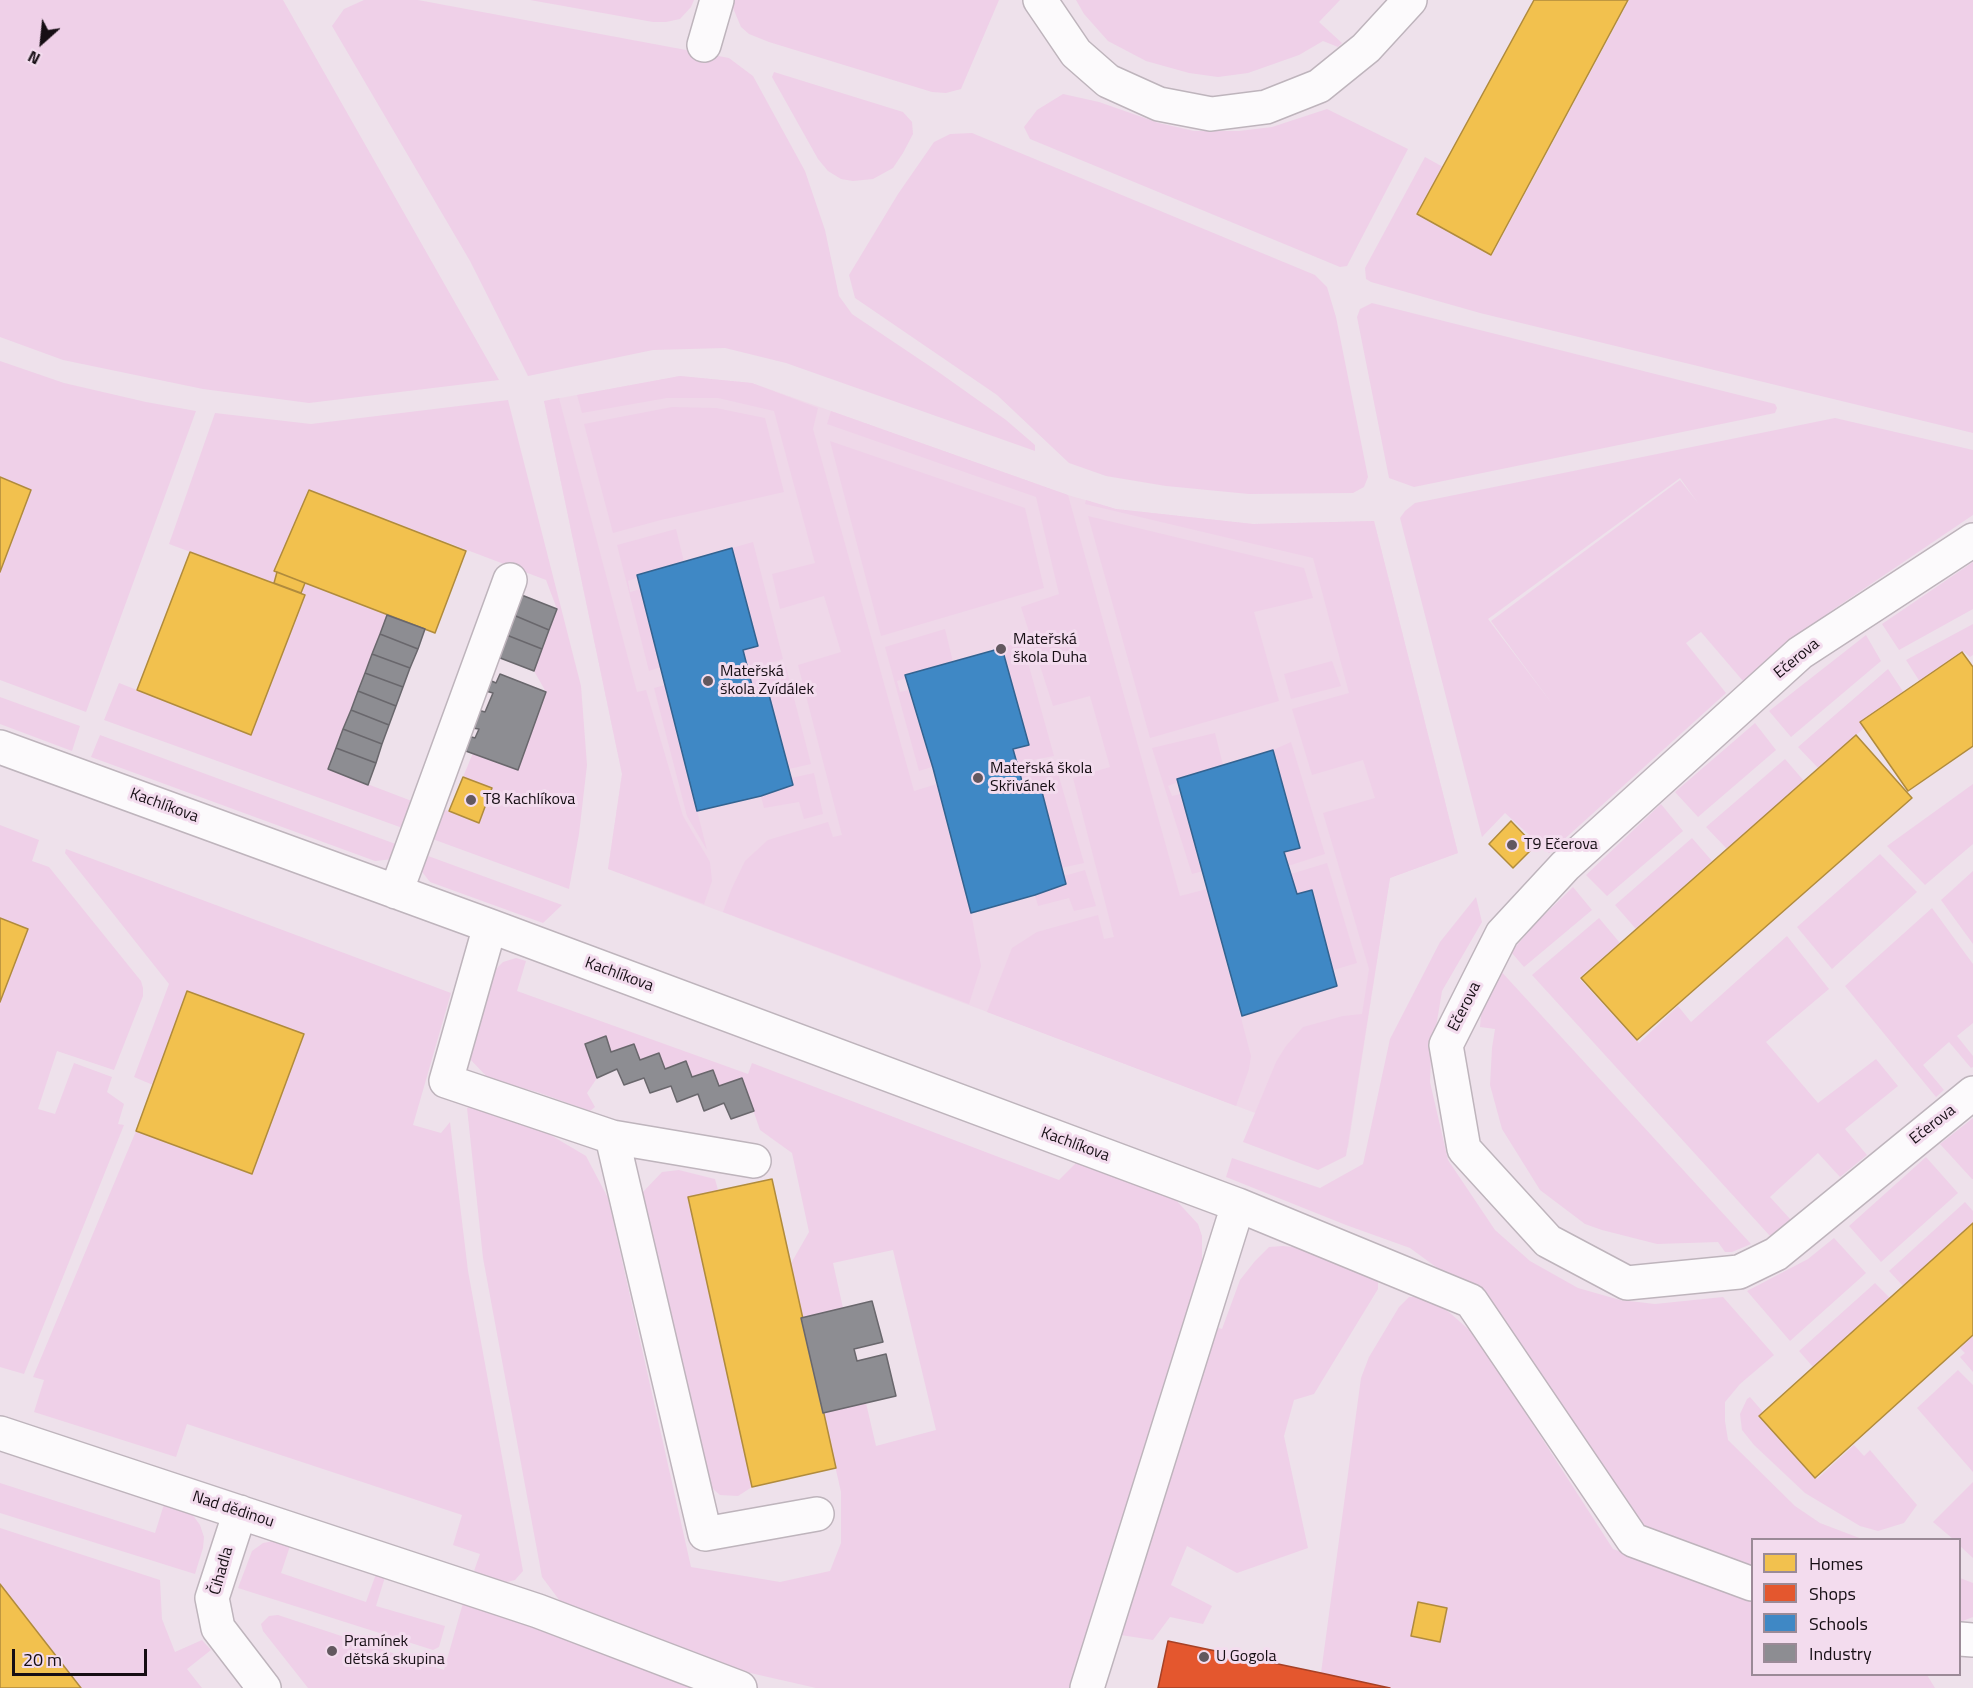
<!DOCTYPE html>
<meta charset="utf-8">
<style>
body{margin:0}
#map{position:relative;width:1973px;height:1688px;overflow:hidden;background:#eee1eb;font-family:"Titillium Web",sans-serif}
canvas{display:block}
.legend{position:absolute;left:1751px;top:1538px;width:210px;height:138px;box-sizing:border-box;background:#f3dcee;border:2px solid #9b8a97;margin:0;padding:8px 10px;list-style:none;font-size:18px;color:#160e14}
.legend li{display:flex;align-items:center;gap:12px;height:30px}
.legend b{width:30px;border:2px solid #9b8a97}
.north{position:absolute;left:12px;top:12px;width:60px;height:60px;-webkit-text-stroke:4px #f3dcee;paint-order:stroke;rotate:207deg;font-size:16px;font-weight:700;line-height:24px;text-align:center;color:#160e14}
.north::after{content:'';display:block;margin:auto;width:21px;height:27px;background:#160e14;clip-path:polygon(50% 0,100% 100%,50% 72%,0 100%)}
.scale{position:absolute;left:12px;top:1649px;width:135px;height:27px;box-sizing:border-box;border:3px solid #160e14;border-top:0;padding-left:8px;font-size:18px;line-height:21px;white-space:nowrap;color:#160e14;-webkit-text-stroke:4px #f3dcee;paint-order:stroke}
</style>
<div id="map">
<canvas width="1973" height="1688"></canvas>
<ul class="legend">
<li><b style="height:16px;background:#f2c14e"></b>Homes</li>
<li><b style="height:16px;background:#e4572e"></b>Shops</li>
<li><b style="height:16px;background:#3f88c5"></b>Schools</li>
<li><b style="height:16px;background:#8d8d92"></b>Industry</li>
</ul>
<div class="north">N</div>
<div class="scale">20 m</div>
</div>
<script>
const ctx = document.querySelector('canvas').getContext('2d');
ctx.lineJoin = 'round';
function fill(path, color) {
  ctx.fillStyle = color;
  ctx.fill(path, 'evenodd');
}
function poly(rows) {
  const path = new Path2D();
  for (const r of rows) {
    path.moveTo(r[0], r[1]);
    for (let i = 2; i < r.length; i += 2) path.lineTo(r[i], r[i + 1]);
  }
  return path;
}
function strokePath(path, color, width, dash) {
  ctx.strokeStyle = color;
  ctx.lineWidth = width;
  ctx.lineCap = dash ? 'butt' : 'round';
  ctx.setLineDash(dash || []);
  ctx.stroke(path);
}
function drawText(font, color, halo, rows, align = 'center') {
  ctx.font = font + ' "Titillium Web",sans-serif';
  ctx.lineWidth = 6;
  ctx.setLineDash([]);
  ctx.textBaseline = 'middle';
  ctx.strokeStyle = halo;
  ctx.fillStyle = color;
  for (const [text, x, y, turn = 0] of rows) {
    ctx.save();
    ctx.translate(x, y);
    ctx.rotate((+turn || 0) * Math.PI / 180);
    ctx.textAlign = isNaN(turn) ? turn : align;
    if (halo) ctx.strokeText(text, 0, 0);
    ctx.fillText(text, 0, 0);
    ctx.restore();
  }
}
const built = poly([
 [680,376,752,383,1068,495,1116,509,1253,524,1374,521,1458,853,1390,878,1348,1148,608,869,622,774,544,401]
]);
const green = poly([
 [0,0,283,0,499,380,309,403,203,389,63,360,0,337],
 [364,0,418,0,729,58,753,76,805,171,825,230,839,296,852,314,937,371,1006,420,1035,445,1035,451,786,363,725,348,653,350,528,376,470,261,332,26,344,9],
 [530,0,694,0,691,7,680,19,666,22,653,22],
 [734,0,999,0,961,89,946,93,932,92,769,42,749,34,741,27,733,8],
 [1076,0,1340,0,1319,22,1342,43,1338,47,1323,41,1299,55,1248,73,1218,77,1189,73,1146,61,1108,41,1084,14],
 [1629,0,1973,0,1973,433,1480,313,1371,282,1366,279,1365,268,1425,157,1443,167,1417,215,1492,255],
 [774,72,903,112,912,122,913,134,903,153,893,168,873,179,853,181,841,179,828,171,818,159,772,77],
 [1063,94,1099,102,1159,123,1194,131,1239,131,1272,127,1327,109,1408,149,1347,266,1340,267,1030,139,1024,127,1037,110],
 [972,133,1315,275,1327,287,1336,317,1368,477,1364,487,1353,493,1249,494,1166,486,1106,476,1069,463,997,395,855,298,849,275,898,194,934,142,950,134],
 [1372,303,1775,404,1777,408,1775,413,1414,487,1389,478,1357,317,1360,309],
 [0,361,64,383,146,402,196,411,86,712,0,680,0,572,31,490,0,477],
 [680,376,752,383,818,408,813,429,914,791,937,784,971,913,981,966,969,1004,723,912,732,888,745,861,768,840,828,822,833,837,842,835,798,665,841,652,824,596,780,609,772,574,815,563,774,411,718,398,667,398,582,413,577,395],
 [559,398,637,692,646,690,683,816,710,862,712,881,704,904,608,869,622,774,544,401],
 [508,400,581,686,587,765,579,834,569,889,427,837,437,807,479,822,492,789,463,777,473,753,518,769,546,692,534,671,557,609,546,580,309,490,275,571,277,572,274,583,169,544,215,413,311,424],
 [672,407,716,408,765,418,784,492,661,520,613,533,584,424],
 [831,411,1068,495,1180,896,1207,889,1251,1056,1249,1069,1236,1106,987,1012,1012,948,1037,932,1098,915,1104,939,1114,937,1073,778,1110,767,1090,696,1053,706,1021,607,1059,594,1036,497,827,424],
 [1835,418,1973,450,1973,515,1831,611,1743,681,1701,632,1686,643,1726,693,1549,853,1505,813,1482,837,1400,518,1405,511,1415,503],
 [1680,478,1698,503,1680,480,1491,621,1553,705,1488,619],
 [830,441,1025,508,1044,588,881,636],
 [1086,500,1116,509,1253,524,1374,521,1458,853,1390,878,1346,1156,1318,1170,1243,1142,1276,1062,1286,1046,1303,1027,1343,1016,1362,1014,1369,969,1323,813,1375,798,1363,760,1312,775,1292,709,1349,693,1313,558,1085,504],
 [1088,516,1304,568,1313,598,1254,612,1279,701,1150,738],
 [676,529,684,562,628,581,630,592,641,589,661,667,649,671,617,545],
 [753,542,783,659,748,670,743,650,758,646,732,548],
 [1973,562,1973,609,1899,650,1882,624],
 [305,583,387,615,328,769,417,803,408,830,104,720,119,683,251,734,305,595,301,593],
 [1973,624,1973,655,1970,657,1964,652,1920,682,1906,660],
 [945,629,953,662,905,675,906,678,897,681,900,692,909,690,932,767,919,771,885,647],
 [1866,635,1881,661,1791,737,1769,711],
 [1022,641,1054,756,1017,763,1013,749,1029,744,1002,648],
 [1332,661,1341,686,1291,699,1284,674],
 [786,667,811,764,789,769,768,691,754,693,750,677],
 [1888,669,1904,693,1861,722,1864,728,1819,769,1798,747],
 [665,685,707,850,687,816,654,688],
 [0,697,80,726,72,751,0,724],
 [1755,723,1776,750,1698,817,1675,792],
 [1215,733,1223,765,1168,786,1172,796,1181,794,1203,871,1192,874,1152,748],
 [100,735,401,846,393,859,375,861,91,757],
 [1291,742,1325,854,1288,866,1284,852,1300,847,1273,750],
 [1785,759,1804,781,1727,849,1706,827],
 [1055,763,1084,863,1061,868,1041,788,1025,792,1020,772],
 [814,773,823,814,804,819,799,802,764,808,761,796,793,785,791,778],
 [1973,784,1973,844,1925,885,1887,846],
 [1661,804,1683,831,1607,896,1586,875],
 [0,825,39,840,32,861,49,867,141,981,143,988,143,996,114,1070,57,1051,38,1109,55,1114,74,1063,112,1077,107,1092,124,1104,118,1124,124,1125,24,1374,0,1367,0,1002,28,929,0,918],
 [1692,838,1712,861,1636,929,1615,905],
 [66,849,451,993,413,1125,441,1133,450,1122,468,1271,523,1571,515,1580,503,1583,483,1582,474,1571,480,1554,453,1545,462,1515,187,1424,176,1457,34,1412,44,1380,33,1377,136,1131,252,1174,304,1034,187,991,153,1085,134,1077,169,984,65,853],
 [420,853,562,905,543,923,430,882,419,868],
 [1880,854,1917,892,1832,969,1797,927],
 [1327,863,1357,963,1333,970,1312,890,1297,894,1291,874],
 [1085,870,1096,906,1074,911,1069,898,1038,906,1035,895,1064,876],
 [1973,871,1973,944,1941,900],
 [1573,887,1592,910,1524,967,1511,952,1536,923],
 [1476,897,1482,922,1442,991,1431,1057,1430,1082,1448,1160,1495,1230,1530,1261,1578,1288,1620,1300,1655,1304,1723,1297,1774,1355,1740,1384,1725,1402,1725,1421,1728,1440,1795,1506,1820,1523,1862,1539,1752,1540,1752,1571,1665,1540,1641,1523,1624,1501,1477,1297,1410,1248,1346,1225,1226,1177,1232,1158,1320,1188,1363,1164,1390,1039,1440,942],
 [1932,908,1973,964,1973,1023,1957,1036,1973,1056,1973,1067,1971,1068,1949,1042,1923,1065,1944,1090,1936,1097,1845,986],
 [1599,918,1620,943,1579,978,1639,1043,1678,1006,1691,1022,1787,936,1829,989,1766,1042,1818,1103,1876,1059,1898,1086,1845,1129,1867,1155,1840,1177,1818,1153,1770,1197,1791,1220,1770,1236,1532,975],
 [516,958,526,961,517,991,748,1074,752,1063,1059,1180,1076,1163,1174,1198,1198,1224,1202,1236,1202,1272,1080,1688,816,1688,733,1669,566,1609,542,1577,483,1258,467,1108,476,1105,527,1121,586,1156,608,1198,691,1567,780,1582,830,1571,841,1543,841,1492,823,1413,866,1403,876,1446,936,1430,893,1250,833,1263,843,1308,801,1318,790,1265,809,1232,792,1153,760,1130,742,1078,719,1086,713,1070,692,1077,686,1061,665,1069,659,1053,640,1060,611,1052,605,1036,585,1044,597,1078,587,1093,595,1107,590,1111,537,1092,489,1079,469,1058,487,978,503,962],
 [1498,968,1751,1244,1732,1252,1725,1252,1718,1242,1657,1244,1602,1230,1585,1224,1540,1190,1502,1129,1490,1085,1492,1048,1495,1029,1480,1027,1482,1002],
 [1973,1118,1973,1179,1972,1179,1940,1144],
 [1926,1157,1958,1193,1881,1262,1849,1226],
 [679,1170,715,1179,718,1190,688,1197,752,1487,738,1496,720,1495,706,1483,642,1193,662,1172],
 [1965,1202,1973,1211,1973,1223,1903,1286,1889,1271],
 [1834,1238,1866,1273,1790,1341,1747,1291,1808,1259],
 [1283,1246,1308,1249,1378,1275,1378,1289,1314,1394,1294,1400,1284,1436,1308,1548,1237,1573,1187,1546,1171,1585,1212,1606,1203,1624,1170,1617,1153,1640,1114,1634,1206,1324,1222,1329,1240,1280,1255,1261,1269,1247],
 [1875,1283,1890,1298,1813,1367,1799,1351],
 [1409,1297,1428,1297,1450,1313,1476,1336,1613,1549,1752,1598,1752,1674,1927,1675,1935,1688,1390,1688,1321,1673,1361,1378,1369,1357,1399,1307],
 [1973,1336,1973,1372,1960,1357,1965,1353,1960,1348],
 [1958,1370,1973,1385,1973,1472,1917,1408],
 [1750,1397,1763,1412,1760,1416,1817,1479,1854,1445,1864,1456,1870,1450,1917,1505,1904,1523,1878,1531,1860,1526,1805,1493,1754,1445,1742,1430,1740,1414,1747,1399],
 [1973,1482,1973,1558,1960,1546,1960,1540,1953,1539,1933,1522],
 [0,1483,155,1533,165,1501,182,1507,192,1514,200,1525,204,1537,203,1548,195,1574,0,1513],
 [0,1528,160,1580,162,1619,175,1652,202,1640,211,1650,187,1669,202,1688,81,1688,0,1584],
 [274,1541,290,1546,281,1573,366,1602,377,1571,386,1574,376,1606,445,1626,439,1647,433,1650,238,1588,252,1551,263,1543],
 [1960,1578,1973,1583,1973,1617,1960,1622],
 [463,1603,730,1688,308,1688,263,1631,261,1624,269,1616,278,1615,444,1670]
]);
const homes = poly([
 [1534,0,1628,0,1491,255,1417,214,1534,0],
 [0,477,31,490,0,572,0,477],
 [309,490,466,551,435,633,274,571,309,490],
 [190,552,305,595,251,735,137,690,190,552],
 [277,572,305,583,301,593,274,583,277,572],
 [1962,652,1973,667,1973,746,1908,791,1860,722,1962,652],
 [1856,735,1912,798,1637,1040,1581,978,1856,735],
 [463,777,492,788,479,823,449,811,463,777],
 [1511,821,1535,846,1513,868,1489,844,1511,821],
 [0,918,28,929,0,1002,0,918],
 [187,991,304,1034,252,1174,136,1131,187,991],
 [772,1179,836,1468,752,1487,688,1197,772,1179],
 [1973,1223,1973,1335,1815,1478,1759,1416,1973,1223],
 [0,1584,81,1688,0,1688,0,1584],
 [1418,1602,1447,1608,1440,1642,1411,1636,1418,1602]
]);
const shops = poly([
 [1168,1641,1321,1673,1390,1688,1158,1688,1168,1641]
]);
const schools = poly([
 [732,548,758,646,743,650,754,693,768,691,793,785,761,796,697,811,637,575,732,548],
 [1002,648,1029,745,1013,749,1025,792,1041,788,1066,884,1035,895,971,913,933,768,905,675,1002,648],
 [1273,750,1300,848,1284,852,1297,894,1312,890,1337,986,1242,1016,1177,779,1273,750]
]);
const industry = poly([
 [519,594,557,609,549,630,511,614,519,594],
 [511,614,549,630,542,649,504,634,511,614],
 [387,615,425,629,418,649,380,634,387,615],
 [380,634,418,649,410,668,372,654,380,634],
 [504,634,542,649,534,671,495,656,504,634],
 [372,654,410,668,403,687,365,673,372,654],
 [365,673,403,687,396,706,358,691,365,673],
 [500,674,546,692,518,770,463,750,468,736,475,738,479,729,472,728,478,710,485,712,493,693,482,690,487,679,496,683,500,674],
 [358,691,396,706,389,725,351,710,358,691],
 [351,710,389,725,382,744,343,729,351,710],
 [343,729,382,744,376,763,336,748,343,729],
 [336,748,376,763,368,785,328,769,336,748],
 [606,1036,611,1052,634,1044,640,1060,659,1053,665,1069,686,1061,692,1077,713,1070,719,1086,742,1078,754,1111,731,1119,724,1103,704,1111,698,1094,677,1102,671,1086,650,1093,644,1078,624,1085,617,1069,597,1078,585,1044,606,1036],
 [872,1301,883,1342,854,1349,857,1361,886,1354,896,1396,823,1413,801,1318,872,1301]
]);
const minor = poly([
 [1040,0,1076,53,1108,81,1159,104,1211,114,1266,107,1319,86,1366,48,1410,0],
 [704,45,717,0],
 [1973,540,1800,653,1565,866,1502,934,1446,1045,1464,1149,1548,1241,1627,1283,1739,1272,1776,1254,1973,1093],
 [0,747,490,926,1238,1205,1471,1301,1633,1540,1752,1584],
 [396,892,510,580],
 [490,926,446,1081,612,1137,705,1534,817,1514],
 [612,1137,754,1161],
 [0,1433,538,1611,740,1688],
 [240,1512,212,1598,218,1628,264,1688],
 [1960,1639,1973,1640],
 [1087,1688,1238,1205]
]);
const markers = [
 [1001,649,6,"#62585f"],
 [708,681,6,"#62585f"],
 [978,778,6,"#62585f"],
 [471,800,6,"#62585f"],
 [1512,845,6,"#62585f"],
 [332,1651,6,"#62585f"],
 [1204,1657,6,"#62585f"]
];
const poiNames = [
 ["Mateřská",1013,640],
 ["škola Duha",1013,658],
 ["Mateřská",720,672],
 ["škola Zvídálek",720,690],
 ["Mateřská škola",990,769],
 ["Skřivánek",990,787],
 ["T8 Kachlíkova",483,800],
 ["T9 Ečerova",1524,845],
 ["Pramínek",344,1642],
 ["dětská skupina",344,1660],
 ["U Gogola",1216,1657]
];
const streetNames = [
 ["Ečerova",1797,659,-39],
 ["Kachlíkova",164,806,20],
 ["Kachlíkova",619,975,20],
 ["Ečerova",1465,1007,-63],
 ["Ečerova",1933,1125,-38],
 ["Kachlíkova",1075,1145,20],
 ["Nad dědinou",233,1510,18],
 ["Čihadla",222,1571,-74]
];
fill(built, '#efd8e9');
fill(green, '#efd0e8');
fill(homes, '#f2c14e');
strokePath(homes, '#b08b3d', 1.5);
fill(shops, '#e4572e');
strokePath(shops, '#a64126', 1.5);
fill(schools, '#3f88c5');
strokePath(schools, '#336390', 1.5);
fill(industry, '#8d8d92');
strokePath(industry, '#69676c', 1.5);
strokePath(minor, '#beb4bc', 36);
strokePath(minor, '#fcfafc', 33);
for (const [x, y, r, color] of markers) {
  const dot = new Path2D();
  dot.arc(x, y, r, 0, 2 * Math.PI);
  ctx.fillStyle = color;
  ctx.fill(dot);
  strokePath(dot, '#f3dcee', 2);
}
drawText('16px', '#160e14', '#f3dcee', poiNames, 'left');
drawText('16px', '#160e14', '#f3dcee', streetNames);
</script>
